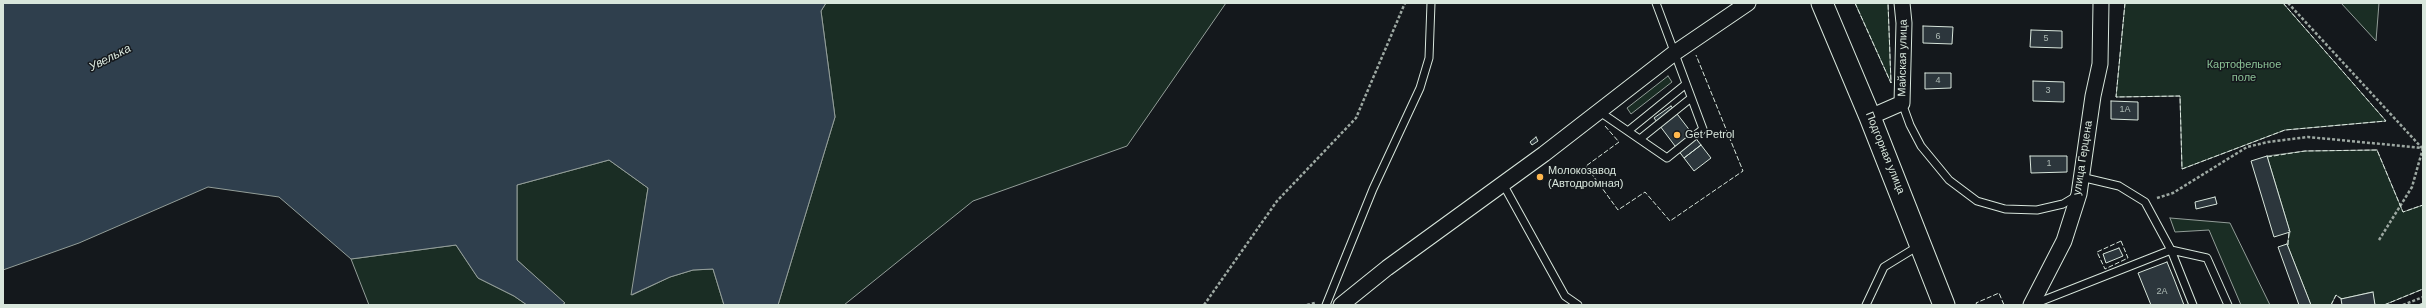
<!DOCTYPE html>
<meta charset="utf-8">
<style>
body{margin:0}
#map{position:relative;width:2426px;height:308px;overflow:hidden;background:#14181c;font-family:Arial,sans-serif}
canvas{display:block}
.frame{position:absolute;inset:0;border:4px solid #d8e6dc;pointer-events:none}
</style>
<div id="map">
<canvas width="2426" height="308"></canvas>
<div class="frame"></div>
</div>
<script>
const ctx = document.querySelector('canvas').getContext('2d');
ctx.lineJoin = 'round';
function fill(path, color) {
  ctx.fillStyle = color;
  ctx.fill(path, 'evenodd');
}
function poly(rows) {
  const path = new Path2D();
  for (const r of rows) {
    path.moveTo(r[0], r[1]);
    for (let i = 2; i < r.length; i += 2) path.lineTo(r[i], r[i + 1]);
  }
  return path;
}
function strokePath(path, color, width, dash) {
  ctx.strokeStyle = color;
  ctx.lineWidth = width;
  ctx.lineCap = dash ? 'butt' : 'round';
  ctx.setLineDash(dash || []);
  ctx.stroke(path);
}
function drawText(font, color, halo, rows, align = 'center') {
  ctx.font = font + ' Arial,sans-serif';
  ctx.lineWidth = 3;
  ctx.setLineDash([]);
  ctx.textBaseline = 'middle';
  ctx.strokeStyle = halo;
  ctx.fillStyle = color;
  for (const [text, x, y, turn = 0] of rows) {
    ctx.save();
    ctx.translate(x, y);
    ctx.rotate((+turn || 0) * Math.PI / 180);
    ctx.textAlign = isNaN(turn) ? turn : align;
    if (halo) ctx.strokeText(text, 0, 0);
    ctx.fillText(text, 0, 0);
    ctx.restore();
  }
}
const green = poly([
 [826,3,1226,3,1127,146,973,201,844,305,778,305,835,117,821,11,826,3],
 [1855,3,1888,3,1891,83,1855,3],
 [2125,3,2283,3,2386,121,2285,130,2182,169,2180,96,2116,97,2125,3],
 [2341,3,2379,3,2376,41,2341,3],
 [1668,76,1672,82,1631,114,1627,108,1668,76],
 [2377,150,2403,212,2423,205,2423,289,2384,305,2375,305,2372,292,2341,299,2336,295,2331,305,2311,305,2287,244,2290,232,2267,156,2305,151,2377,150],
 [609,160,648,188,632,295,670,277,693,270,713,269,724,305,562,305,564,303,517,260,517,185,609,160],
 [2170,218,2230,223,2270,305,2241,305,2209,230,2175,232,2170,218],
 [456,245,478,278,514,296,527,305,369,305,351,259,456,245]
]);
const water = poly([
 [3,3,826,3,821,11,835,117,778,305,724,305,713,269,693,270,670,277,631,295,648,188,609,160,517,185,517,260,565,303,562,305,527,305,514,296,478,278,456,245,351,259,279,197,208,187,79,243,3,270,3,3]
]);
const building = poly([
 [1923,26,1953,27,1952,44,1923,43,1923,26],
 [2031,30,2062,31,2062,48,2030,47,2031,30],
 [1925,73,1951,73,1951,88,1925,89,1925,73],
 [2033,81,2064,82,2064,102,2033,101,2033,81],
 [2111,101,2138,102,2138,120,2111,119,2111,101],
 [1671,106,1701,145,1684,158,1654,118,1671,106],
 [1536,137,1538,141,1532,145,1530,142,1536,137],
 [1701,145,1711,158,1694,171,1684,158,1701,145],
 [2030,156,2067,156,2067,172,2031,173,2030,156],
 [2267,156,2290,232,2274,237,2251,161,2267,156],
 [2215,197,2217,204,2196,209,2195,202,2215,197],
 [2287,244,2311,305,2299,305,2278,247,2287,244],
 [2119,248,2123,256,2106,263,2103,254,2119,248],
 [2167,262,2174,279,2184,305,2151,305,2138,273,2167,262],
 [2373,292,2375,305,2342,305,2341,299,2373,292]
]);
const path = poly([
 [2288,3,2422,148],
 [2157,198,2173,193,2247,147,2268,142,2308,137,2423,148],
 [2379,240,2412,187,2423,148],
 [1204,305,1277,201,1356,118,1405,3],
 [1307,305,1315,303],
 [2403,305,2423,297]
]);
const lane = poly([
 [1902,103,1910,125,1921,146,1949,180,1977,201,2005,209,2037,210,2063,204,2078,195],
 [1600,112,1667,158,1703,129,1656,3],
 [1628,131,1686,84],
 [1640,139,1691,98],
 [2081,177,2119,186,2145,202,2171,250,2207,258,2228,305],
 [1503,184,1565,296,1578,305],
 [2034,304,2171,250,2193,305],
 [1326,305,1373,189,1420,88,1429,58,1431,3],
 [1866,305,1884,267,1920,245]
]);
const street = poly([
 [1870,117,1902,103,1904,23,1902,3],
 [1341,305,1387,268,1544,154,1673,54,1748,3],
 [2031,305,2064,241,2079,194,2093,96,2100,64,2101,3]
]);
const secondary = poly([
 [1822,3,1870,117,1944,305]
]);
const fence = poly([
 [1855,3,1891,83,1888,3],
 [2125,3,2116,97,2180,96,2182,169,2285,130,2386,121],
 [2283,3,2386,121],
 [1605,126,1619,142,1586,166,1618,210,1645,192,1670,221,1743,171,1696,55],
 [2267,157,2305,151,2377,150,2403,212,2423,205],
 [2121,241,2128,258,2105,269,2097,252,2121,241],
 [2288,245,2289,230],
 [1977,305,1976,303,1999,293,2004,305],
 [2331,305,2336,295,2342,299],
 [2384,305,2423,289],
 [2418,305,2423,303]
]);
const markers = [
 [1677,135,4,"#ffb74d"],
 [1540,177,4,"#ffb74d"]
];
const numberNames = [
 ["6",1938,37],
 ["5",2046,39],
 ["4",1938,81],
 ["3",2048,91],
 ["1А",2125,110],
 ["1",2049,164],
 ["2А",2162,292]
];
const streetNames = [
 ["Майская улица",1903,58,-89],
 ["Подгорная улица",1885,153,68],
 ["улица Герцена",2083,158,-81]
];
const parkNames = [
 ["Картофельное",2244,65],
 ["поле",2244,78]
];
const poiNames = [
 ["Get Petrol",1685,135],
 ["Молокозавод",1548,171],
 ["(Автодромная)",1548,184]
];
const waterNames = [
 ["Увелька",110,58,-27]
];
fill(green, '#1a2d24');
strokePath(green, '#939e99', 1);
fill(water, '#2f3f4d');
strokePath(water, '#939e99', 1);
fill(building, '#2c363c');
strokePath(building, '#d8e6dc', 1);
strokePath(lane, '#d8e6dc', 9);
strokePath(street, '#d8e6dc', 17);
strokePath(secondary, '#d8e6dc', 23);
strokePath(path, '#9da8a2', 2.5, [3, 2]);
strokePath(lane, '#14181c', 7);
strokePath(street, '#14181c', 15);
strokePath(secondary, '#14181c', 21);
strokePath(fence, '#d8e6dc', 1, [5, 2]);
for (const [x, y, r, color] of markers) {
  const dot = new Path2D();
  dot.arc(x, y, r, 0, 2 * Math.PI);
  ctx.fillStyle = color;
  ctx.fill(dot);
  strokePath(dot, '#14181c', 1.5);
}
drawText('9px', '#adbab4', null, numberNames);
drawText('11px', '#d8e6dc', '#14181c', streetNames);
drawText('11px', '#8ac095', '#14181c', parkNames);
drawText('11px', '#d8e6dc', '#14181c', poiNames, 'left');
drawText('italic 12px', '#d8e6dc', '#14181c', waterNames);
</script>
